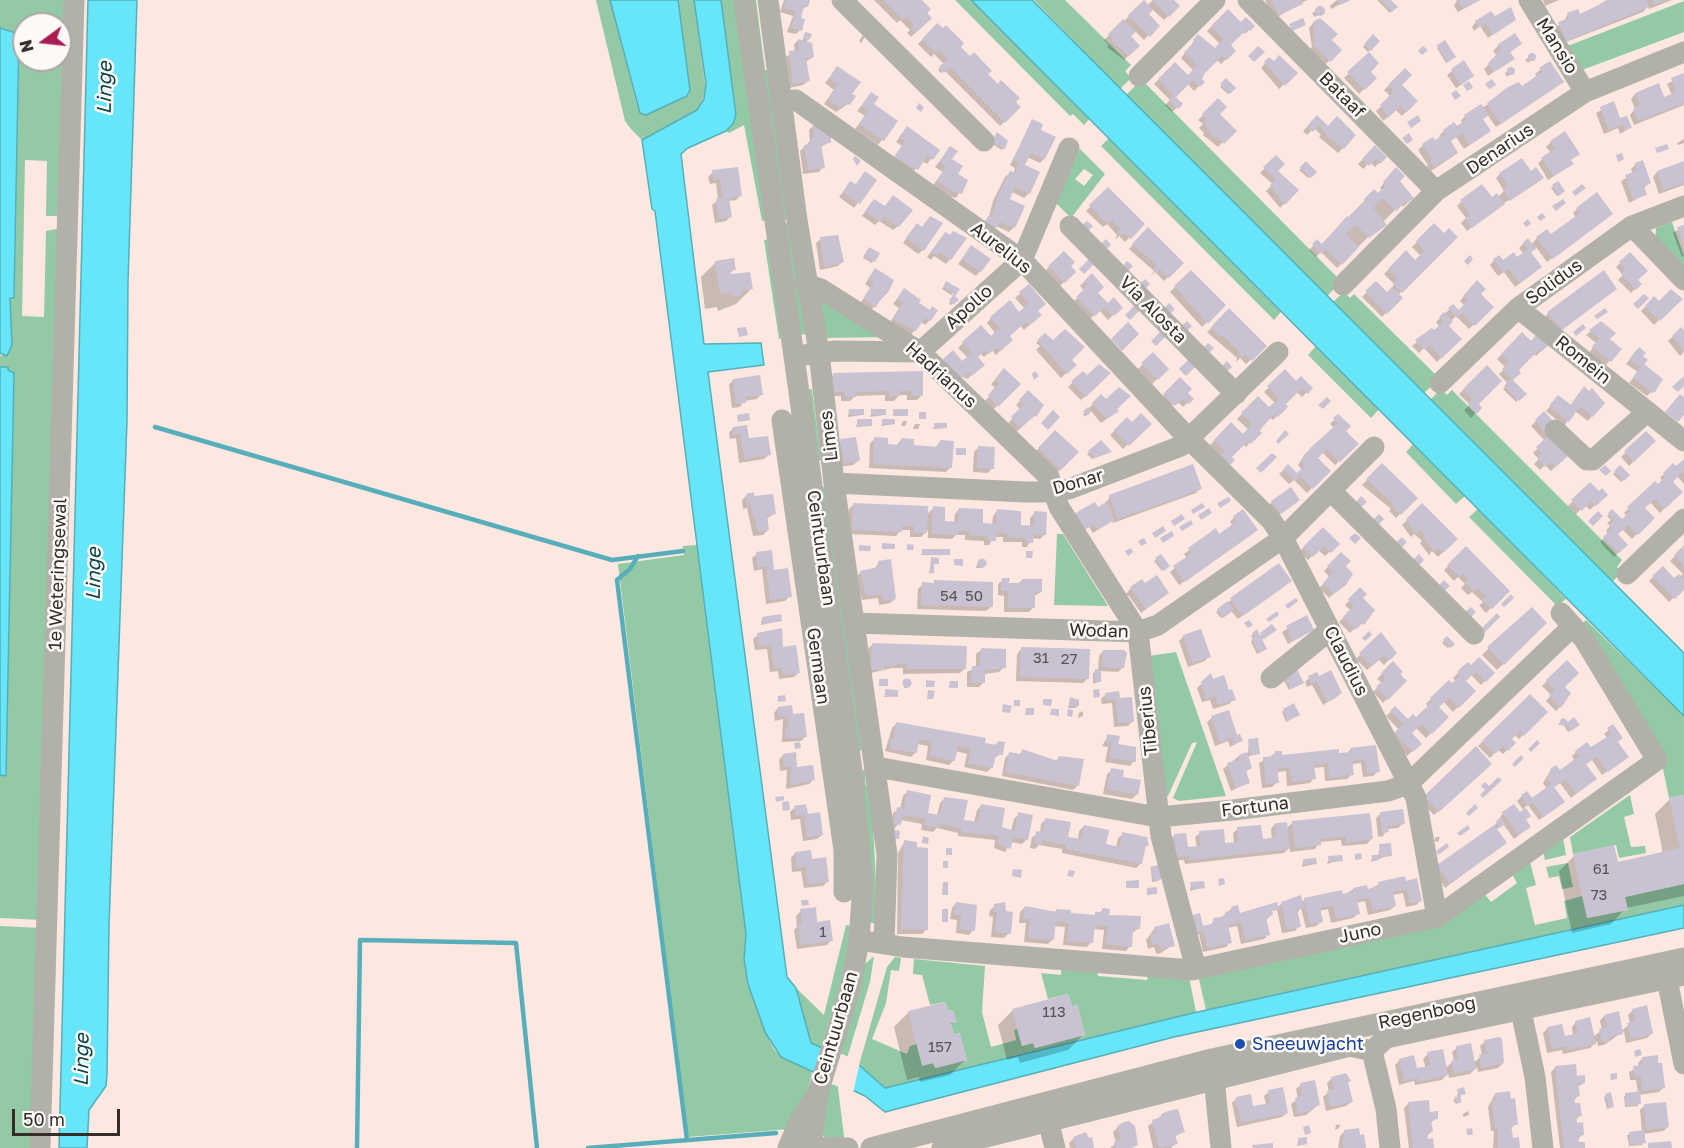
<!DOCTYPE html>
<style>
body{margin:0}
#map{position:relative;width:1684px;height:1148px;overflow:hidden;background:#fce8e0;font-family:"Golos Text",sans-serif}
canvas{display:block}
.north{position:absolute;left:12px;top:12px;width:60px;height:60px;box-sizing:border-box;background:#fdf9f7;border:2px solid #ada7a5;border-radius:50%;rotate:255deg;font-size:16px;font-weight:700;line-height:24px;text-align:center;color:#342d2a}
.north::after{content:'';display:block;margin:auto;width:21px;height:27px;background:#ac1c54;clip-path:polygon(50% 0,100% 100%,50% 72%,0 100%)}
.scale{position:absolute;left:12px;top:1109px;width:108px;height:27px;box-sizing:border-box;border:3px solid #342d2a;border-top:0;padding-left:8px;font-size:18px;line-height:21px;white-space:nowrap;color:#342d2a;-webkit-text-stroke:4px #fdf9f7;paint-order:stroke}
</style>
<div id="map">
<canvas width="1684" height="1148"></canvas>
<div class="north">N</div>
<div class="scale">50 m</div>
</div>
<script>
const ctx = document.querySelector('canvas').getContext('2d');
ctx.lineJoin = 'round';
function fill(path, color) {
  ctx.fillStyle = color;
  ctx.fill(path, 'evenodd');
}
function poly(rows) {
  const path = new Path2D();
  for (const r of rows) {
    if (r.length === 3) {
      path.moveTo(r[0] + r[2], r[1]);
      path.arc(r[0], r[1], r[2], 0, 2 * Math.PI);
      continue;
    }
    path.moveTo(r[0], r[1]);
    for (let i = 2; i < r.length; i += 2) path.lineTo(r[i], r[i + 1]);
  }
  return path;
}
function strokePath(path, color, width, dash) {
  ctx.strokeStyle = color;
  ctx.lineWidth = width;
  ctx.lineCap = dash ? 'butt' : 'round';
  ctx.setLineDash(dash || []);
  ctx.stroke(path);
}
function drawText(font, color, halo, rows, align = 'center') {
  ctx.font = font + ' "Golos Text",sans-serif';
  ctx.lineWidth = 5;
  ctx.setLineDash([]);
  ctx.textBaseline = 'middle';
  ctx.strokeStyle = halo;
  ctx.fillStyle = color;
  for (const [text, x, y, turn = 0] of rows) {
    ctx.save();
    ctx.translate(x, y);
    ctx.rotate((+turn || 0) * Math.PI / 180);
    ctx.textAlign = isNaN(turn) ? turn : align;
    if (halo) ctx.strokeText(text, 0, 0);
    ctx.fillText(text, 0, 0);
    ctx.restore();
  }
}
const green = poly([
 [0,0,68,0,62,212,56,216,46,216,47,161,25,160,22,316,44,317,46,231,56,229,61,233,42,920,0,918,0,775,6,776,8,370,7,367,0,367,0,353,1,356,8,352,12,345,10,298,14,297,19,34,0,28],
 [24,24,60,24,60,60,24,60],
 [596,0,610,0,637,105,646,115,689,95,678,0,694,0,706,92,697,110,642,140,631,129,625,121],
 [721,0,736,0,767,220,762,221,744,125,729,133,726,131,733,124,736,115],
 [752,0,756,0,765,70,770,70,788,219,782,220],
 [955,0,971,0,1055,82,1090,118,1084,125,1073,114,1070,116],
 [1034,0,1065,0,1131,65,1125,71,1131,78,1120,89],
 [1684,1,1684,32,1582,70,1565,47],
 [1145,83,1337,277,1334,281,1338,285,1326,297,1126,95,1137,84,1141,86],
 [1109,138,1281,312,1274,320,1101,146],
 [1080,149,1105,174,1071,218,1056,203],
 [1084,169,1093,175,1084,186,1075,179],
 [1672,222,1684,256,1684,271,1655,241,1656,228],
 [788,223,807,334,799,335,782,224],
 [770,239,783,338,779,339,764,240],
 [1344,292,1350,298,1354,294,1436,375,1435,383,1423,394,1332,303],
 [823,300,888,337,826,338,820,301],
 [1316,346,1379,409,1371,418,1308,355],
 [812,389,821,460,816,461,806,390],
 [1441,389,1447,395,1452,390,1622,560,1617,567,1622,572,1612,582,1429,401],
 [1413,444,1465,496,1456,504,1406,452],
 [829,486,862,750,857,751,820,487],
 [1478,509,1566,599,1557,606,1469,517],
 [1057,534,1063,534,1108,606,1054,605],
 [697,545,746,934,744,959,748,984,765,1032,774,1049,781,1057,812,1072,806,1102,790,1129,688,1137,618,564,684,555,683,546],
 [1586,620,1684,716,1684,795,1669,798,1662,764,1579,626],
 [1176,652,1226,796,1179,801,1173,798,1197,742,1192,743,1168,796,1161,793,1148,656],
 [869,769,870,776,865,777,866,786,871,785,878,924,870,923,860,771],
 [1630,795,1634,814,1624,817,1631,847,1645,846,1646,853,1619,858,1616,845,1573,854,1570,837],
 [1563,837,1566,855,1545,860,1543,851],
 [1530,862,1536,885,1526,888,1535,925,1567,918,1564,901,1582,896,1588,918,1628,910,1625,897,1684,884,1684,905,1206,1010,1198,975,1438,923,1483,892,1491,902,1517,883,1511,872],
 [1568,863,1573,887,1562,889,1559,876,1549,878,1546,867],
 [846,925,854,926,850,955,821,1048,811,1043,796,988,824,1015],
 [0,926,42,928,32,1148,0,1148],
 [874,956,870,982,838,1088,845,1144,827,1140,823,1135,822,1111,864,965],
 [895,957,901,958,899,971,891,970,886,1003,872,1039,907,1054,910,1046,917,1044,936,1068,967,1060,959,1033,954,1035,951,1023,956,1022,953,1010,948,1011,945,1002,930,1005,922,975,913,974,914,959,985,966,982,1012,991,1047,1016,1040,1014,1030,1017,1029,1022,1046,1033,1043,1035,1048,1085,1035,1077,1005,1072,1006,1068,994,1048,999,1041,973,1061,975,1061,968,1097,971,1098,976,1147,980,1148,976,1189,977,1196,1012,885,1089,859,1065,887,967]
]);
const water = poly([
 [88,0,137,0,128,282,127,420,109,925,107,1075,106,1086,89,1110,87,1148,59,1148,88,0],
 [610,0,678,0,690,90,687,96,646,115,640,113,610,0],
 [694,0,721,0,736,115,733,124,726,131,688,148,681,154,704,344,761,343,764,365,708,372,787,977,796,988,811,1043,859,1065,885,1088,1193,1013,1684,905,1684,928,1174,1037,885,1112,865,1096,781,1057,765,1032,748,984,744,959,746,934,697,545,655,211,652,209,642,140,697,110,704,99,706,84,694,0],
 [971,0,1032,0,1684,653,1684,716,971,0],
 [0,28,19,34,14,298,10,298,12,345,7,356,0,353,0,28],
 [0,367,8,367,8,370,14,373,6,776,0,775,0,367]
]);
const pier = poly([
 [822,1045,860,1062,853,1093,813,1076]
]);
const shadow = poly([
 [784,0,809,0,807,6,801,11,800,30,796,34,787,32,793,16,780,12],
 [874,0,920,0,930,18,911,37,907,33,910,30,900,20,897,23],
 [1153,0,1172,0,1178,6,1164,20,1152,9,1147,14,1158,26,1144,40,1135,31,1129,36,1138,46,1124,60,1107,47,1109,45,1104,40,1144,2,1147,6],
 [1265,0,1307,0,1274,19],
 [1337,0,1348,0,1331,9,1330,6],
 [1377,0,1389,0,1396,7,1390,13],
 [1457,0,1480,0,1458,12,1454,6],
 [1543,0,1559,0,1545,6],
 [1607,0,1672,0,1649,9,1648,6,1643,12,1561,44,1555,28,1564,21,1568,14,1579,16],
 [1323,7,1325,11,1315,17,1312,13],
 [1228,11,1241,24,1253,26,1245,34,1242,32,1229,45,1234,51,1221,64,1216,59,1204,72,1200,79,1203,82,1194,91,1187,83,1174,97,1181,104,1172,112,1165,105,1170,100,1154,84,1175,64,1188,77,1194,71,1181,58,1198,36,1215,50,1220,44,1207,31],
 [1494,18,1514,20,1488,38,1480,26,1474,31,1472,27,1476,22],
 [1313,23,1340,50,1325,65,1309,50,1312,47,1309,28],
 [937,25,1019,107,1000,126,944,70,941,73,938,70,944,64,934,54,931,57,918,44],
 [805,33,808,40,805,43,813,57,805,62,808,81,803,85,789,88,785,57,795,52,794,45,798,40,802,42],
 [863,35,865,37,861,43,859,41],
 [1373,36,1378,41,1368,52,1363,47],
 [1520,44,1509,53,1513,59,1488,76,1484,69,1497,56,1493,51,1498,46],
 [1438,46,1452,59,1446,63,1437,48],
 [1533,54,1535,57,1528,63,1525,60],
 [1369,55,1369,72,1375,78,1359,94,1344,78],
 [1269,59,1296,73,1279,89,1261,68],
 [1464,62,1468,80,1456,88,1447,75],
 [1549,63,1557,86,1496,127,1487,114,1482,120,1489,131,1484,135,1464,149,1456,137,1449,142,1457,153,1452,157,1431,171,1426,167,1428,165,1418,150,1423,145,1432,139,1435,142,1441,138,1439,136,1444,131,1462,124,1461,121,1465,116,1521,88,1537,77,1535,74],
 [837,68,850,94,848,104,836,112,824,104,834,90,825,83],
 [1512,68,1514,71,1507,77,1505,73],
 [1405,70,1399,85,1416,101,1402,116,1396,110,1383,121,1376,111,1391,97,1384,90],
 [1684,75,1684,105,1634,125,1630,115,1635,109,1631,99,1635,94,1663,99,1672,95,1667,84],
 [1226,80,1234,88,1228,94,1220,87],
 [871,94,871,104,896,122,878,145,855,129,865,116,857,111],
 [1218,100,1218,114,1234,131,1218,147,1203,135,1204,133,1199,128,1203,124,1198,120],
 [1613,103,1620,120,1630,128,1620,134,1618,128,1604,134,1596,113],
 [1317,117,1343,148,1338,153,1319,137,1321,135,1314,128,1307,135,1303,131],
 [1032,121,1039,131,1044,159,1040,163,1027,157,1023,166,1029,193,1024,198,1012,192,1008,200,1014,227,1009,232,996,226,991,232,984,222,989,217,993,201,1005,177,1010,173,1013,174,1015,168,1010,165],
 [813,126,830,138,830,142,820,147,823,167,819,172,803,174,800,151,810,141,809,130],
 [903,133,938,150,927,164,922,161,912,173,891,162,902,146,896,142],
 [997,134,1004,148,1002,150,992,144],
 [1684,139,1684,143,1678,145,1677,143],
 [1551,142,1572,164,1548,180,1538,163,1551,153,1546,147],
 [1375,147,1385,157,1375,167,1370,162,1363,169,1358,164],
 [950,148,950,159,956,174,966,181,956,198,945,195,933,185,943,172,935,167],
 [1276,157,1276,171,1297,190,1280,208,1266,191,1273,184,1260,173],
 [1684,162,1684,185,1659,194,1653,177,1657,172],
 [1306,163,1315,172,1308,178,1299,170],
 [1636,164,1649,183,1644,188,1646,194,1629,203,1621,181,1633,174,1631,169],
 [713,172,740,196,736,200,728,201,730,217,726,221,715,223,712,205,718,200,716,183,710,184,708,177],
 [1391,174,1412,198,1403,207,1401,204,1383,222,1385,225,1376,233,1374,231,1337,268,1321,252,1316,257,1309,250,1317,242,1321,245,1374,191,1378,195,1383,191,1380,188],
 [1500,174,1537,183,1504,203,1467,231,1461,223,1466,218,1457,206,1461,202,1498,197,1504,191,1496,178],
 [875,180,854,208,839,197,850,183,855,186],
 [1558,183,1562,193,1557,196,1551,188],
 [1108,189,1143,224,1125,242,1119,236,1115,240,1117,235,1107,224,1103,227,1086,211],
 [870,205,898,226,893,230,879,221,875,225,862,216],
 [1577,209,1606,218,1547,262,1536,247,1529,253,1535,272,1515,287,1504,272,1498,276,1490,265,1494,260,1502,262,1517,259,1524,254,1519,248,1524,243,1528,240,1531,245,1537,238,1551,237,1576,218,1573,213],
 [1434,225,1444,235,1456,237,1398,295,1401,298,1382,317,1362,297,1376,283,1387,294,1391,290,1394,284,1384,274,1406,253,1415,262,1421,256,1412,247],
 [1684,226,1684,256,1682,257,1673,233],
 [921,228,923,250,918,254,903,243,912,230],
 [1148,229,1182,263,1164,281,1155,272,1151,276,1154,271,1129,249],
 [945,233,950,259,946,264,934,256,931,260,927,257],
 [821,239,843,261,838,266,820,270,816,243],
 [867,250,878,254,872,263,863,258],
 [967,252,989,260,976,276,958,264],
 [1064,253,1069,266,1074,272,1059,287,1044,272],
 [1630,254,1636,280,1640,284,1631,293,1618,280,1623,275,1616,267],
 [716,262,734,269,727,277,751,289,736,304,718,311,717,307,705,309,701,277],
 [1191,272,1224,305,1202,327,1170,292],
 [871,275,892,280,887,293,869,312,860,304,870,288,865,284],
 [1091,275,1096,293,1107,305,1121,307,1108,320,1099,310,1089,320,1073,302,1085,291,1080,286],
 [945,285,957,289,952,294,957,300,951,305,949,304,953,296,942,289],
 [1029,286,1036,312,1035,320,1024,330,1020,325,1008,336,1011,340,996,355,992,350,984,357,980,353,976,357,978,370,967,379,939,364,953,352,962,363,968,358,958,348,963,343,981,327,991,338,996,334,987,323,991,318,1019,314,1025,309,1015,298],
 [1472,286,1492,307,1469,329,1456,316,1451,321,1447,326,1460,339,1437,362,1424,348,1419,353,1412,346,1431,330,1434,332,1440,327,1436,322,1453,306,1459,312,1465,306,1460,301],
 [1615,289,1556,334,1544,318,1548,313],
 [904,290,930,320,925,325,921,322,911,335,889,324,899,308,893,304],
 [1654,298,1659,303,1679,300,1654,325,1641,311],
 [1229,311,1265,346,1246,364,1240,358,1236,362,1237,358,1207,332],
 [1601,323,1608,340,1620,349,1605,366,1589,353,1596,343,1586,335],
 [1681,329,1684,332,1684,352,1680,356,1668,341],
 [1522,334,1531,343,1547,345,1536,356,1533,353,1516,370,1511,380,1524,394,1516,402,1503,389,1508,384,1499,374,1506,368,1497,359],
 [1045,335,1075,365,1061,378,1036,350,1040,346,1036,343],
 [1153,354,1167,369,1152,384,1138,369],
 [1635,354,1641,356,1651,392,1647,396,1629,383,1638,372,1626,364],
 [1487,367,1477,404,1480,408,1471,418,1464,410,1470,405,1459,394],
 [1004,371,1018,384,992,411,985,401,996,389,991,384],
 [1285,371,1296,383,1311,388,1302,397,1296,391,1284,404,1286,407,1273,420,1270,418,1246,447,1243,444,1222,457,1210,445,1231,424,1243,436,1249,430,1237,419,1258,398,1269,409,1275,403,1264,392],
 [921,373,921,396,917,400,907,400,907,395,899,395,894,401,885,401,885,395,855,396,850,401,841,401,841,396,829,396,829,379,834,374],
 [1083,373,1087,377,1108,374,1081,400,1068,387],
 [1180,379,1186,393,1192,399,1183,407,1177,401,1169,409,1160,400],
 [733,380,761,394,757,399,744,401,740,407,732,408,729,385],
 [1120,388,1129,396,1112,415,1101,423,1090,410,1085,417,1083,414,1101,396,1106,401],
 [1029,392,1040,411,1015,433,1008,423,1021,410,1016,405],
 [1579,393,1592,416,1588,421,1575,411,1564,426,1546,411,1554,402,1570,406],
 [849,410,862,415,848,417],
 [872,411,884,415,870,417],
 [1544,413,1567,455,1551,471,1545,465,1540,470,1534,464,1539,459,1533,453,1545,441,1531,426],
 [1338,416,1344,431,1356,444,1335,465,1322,452,1316,458,1329,471,1307,493,1294,480,1289,484,1279,474,1288,466,1297,475,1302,470,1298,465,1305,454,1334,428,1330,424],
 [1127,419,1132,424,1150,424,1123,449,1110,435],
 [858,420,871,426,856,427],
 [883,420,894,424,881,426],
 [903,421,907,421,905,426,901,426],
 [915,424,920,424,918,429,913,429],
 [935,424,946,428,933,429],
 [745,426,747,440,769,455,764,459,739,463,736,438,730,439,729,433,733,428],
 [1055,432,1077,452,1056,474,1034,453],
 [1646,433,1654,441,1629,466,1621,457],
 [875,439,886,446,896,446,901,440,912,447,935,448,940,442,951,467,946,472,869,468,870,443],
 [841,441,858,461,853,465,839,467,836,446],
 [1100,442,1110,452,1092,459,1087,454],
 [978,448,992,468,988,473,973,472,974,452],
 [1684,461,1684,484,1677,476,1671,482,1680,492,1660,513,1650,502,1643,508,1653,518,1632,539,1622,529,1616,534,1626,545,1614,557,1600,542,1608,534,1606,531,1610,526,1607,523,1611,520,1607,516,1612,511,1622,521,1627,516,1624,513,1655,483,1658,486,1663,481,1660,478,1673,465,1676,468],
 [1382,465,1416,498,1396,518,1389,511,1391,509,1362,485],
 [1620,467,1628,475,1621,482,1613,474],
 [1590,484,1599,493,1606,494,1590,510,1585,505,1576,514,1568,506],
 [1200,488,1196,493,1113,523,1112,520,1093,533,1089,527,1097,509,1106,503,1110,496],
 [746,496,774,514,766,519,768,530,763,535,753,536,747,508,743,509,742,500],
 [1298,500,1275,518,1267,507,1272,502],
 [854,504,926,515,934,508,943,523,954,523,955,514,959,509,981,524,992,525,993,516,997,511,1019,526,1030,527,1030,518,1035,513,1045,534,1040,539,1032,538,1027,547,1022,547,1022,542,1003,542,1003,537,994,537,989,545,984,545,984,541,965,540,965,535,956,535,952,539,928,538,928,530,921,537,910,537,910,530,901,530,896,536,848,534,849,509],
 [1422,505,1456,539,1438,557,1432,551,1429,555,1420,543,1422,541,1414,534,1411,537,1402,525],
 [1234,517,1251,535,1179,585,1170,572,1187,558,1184,554,1215,530,1219,536,1233,526,1230,522],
 [1323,529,1338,544,1325,556,1318,550,1308,560,1299,552],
 [1684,547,1684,588,1669,602,1649,581,1663,568,1674,580,1680,577,1683,574,1670,561],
 [1466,549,1508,591,1486,613,1479,605,1483,602,1472,592,1468,595,1461,588,1465,584,1458,577,1454,581,1444,570],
 [923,550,948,555,921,555],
 [757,554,790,596,785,601,766,604,762,569,754,571,752,558],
 [1341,554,1344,566,1339,589,1329,598,1319,588,1330,578,1324,571],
 [1161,556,1168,566,1162,571,1154,561],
 [932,559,938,563,933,565,933,572,929,574],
 [978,561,985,562,983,568,976,568],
 [879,562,895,599,890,603,879,605,878,598,862,600,856,577,861,572,874,570],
 [1279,565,1285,586,1238,619,1231,611,1221,618,1216,612,1218,610],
 [1003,580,1008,584,1018,584,1022,580,1041,592,1034,596,1033,608,1029,612,1004,612,1004,596,998,595,998,584],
 [957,581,991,607,986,611,917,609,918,589,923,584],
 [1131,588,1163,597,1141,613,1129,596,1125,595],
 [1360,589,1361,598,1373,610,1358,628,1357,626,1350,633,1339,622,1351,611,1345,605],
 [1306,617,1313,630,1288,644,1282,632],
 [762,618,780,621,761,625],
 [1545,623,1497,670,1482,655,1504,633],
 [1257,631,1259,636,1273,632,1261,640,1266,649,1257,654,1251,642,1253,639,1251,636],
 [1380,634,1395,653,1384,665,1379,660,1367,670,1356,659],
 [758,635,782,649,799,672,794,677,779,679,778,671,770,672,767,649,755,650,753,639],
 [1184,636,1209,656,1205,661,1188,667,1179,641],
 [1447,638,1452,644,1448,648,1442,643],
 [873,644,965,668,960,673,903,674,903,668,892,668,867,674,868,649],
 [1021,649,1088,678,1083,683,1016,681,1017,654],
 [981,650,1004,667,999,672,984,674,983,683,979,687,967,687,967,672,976,668,976,654],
 [1103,651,1123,667,1118,672,1100,671,1099,682,1093,684,1093,673,1098,671,1099,656],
 [1567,662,1563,687,1565,702,1556,711,1546,701,1551,695,1542,686],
 [1393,663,1405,681,1383,703,1373,692,1382,683,1377,679],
 [1463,668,1493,673,1481,685,1471,675,1464,681,1474,691,1453,712,1443,701,1437,707,1447,717,1426,738,1416,728,1410,733,1420,744,1407,756,1391,738,1399,730,1386,716,1395,708,1408,721,1416,719,1429,707,1426,704,1431,699,1449,682,1452,685,1456,681,1453,678],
 [1210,676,1212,680,1234,699,1229,704,1213,709,1210,700,1202,702,1197,688],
 [1309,678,1318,678,1336,697,1323,705,1312,685,1307,687,1305,682],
 [1283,679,1302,683,1289,690],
 [904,681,910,681,908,688,904,688],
 [886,691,897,696,884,697],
 [1106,694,1118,700,1133,721,1128,726,1114,727,1112,703,1102,704,1101,699],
 [1530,696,1546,712,1519,739,1514,734,1510,739,1514,743,1503,754,1498,750,1490,758,1478,746],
 [1070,699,1077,706,1076,708,1068,708],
 [1293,705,1296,716,1286,722,1282,712],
 [778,708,792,716,806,736,801,741,782,742,783,719,775,721,774,713],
 [1083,711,1083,716,1078,718,1079,713],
 [1212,718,1236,737,1241,741,1230,747,1228,741,1215,746,1207,722],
 [1562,718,1568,724,1576,727,1568,732,1563,724,1558,725],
 [897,723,994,746,998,742,1001,754,994,758,992,767,987,772,964,767,967,754,955,751,954,760,949,765,926,760,928,746,917,744,915,753,911,757,885,751,892,728],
 [1613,726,1622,761,1602,775,1592,760,1585,765,1595,779,1571,798,1560,783,1553,788,1559,806,1539,820,1528,805,1524,808,1529,816,1524,820,1524,831,1514,839,1503,824,1496,830,1505,843,1445,888,1434,871,1438,866,1495,825,1503,813,1520,815,1524,811,1517,801,1522,796,1526,793,1531,800,1547,789,1543,783,1551,770,1555,767,1559,772,1575,761,1572,756,1576,752,1591,749,1608,739,1604,734],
 [1108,736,1134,761,1130,766,1105,762,1108,747,1102,746],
 [1249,741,1258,754,1246,757,1250,768,1245,773,1248,783,1231,791,1223,769,1239,756,1248,753],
 [1375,746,1378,771,1373,776,1363,777,1361,763,1353,764,1352,774,1347,779,1325,781,1324,767,1313,768,1314,778,1310,783,1287,786,1286,771,1278,772,1277,782,1272,787,1262,788,1259,763,1276,753,1281,757,1338,755,1346,754,1351,749],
 [1023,751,1055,762,1059,757,1078,785,1073,790,1002,776,1005,758,1010,753,1018,755],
 [783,755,796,769,814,779,809,784,786,789,787,770,780,771,779,760],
 [1490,764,1434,815,1421,802],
 [1112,770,1137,794,1132,799,1103,794,1107,774],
 [907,792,926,814,937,816,940,803,944,799,963,821,974,823,977,810,981,806,1000,828,1011,831,1014,819,1019,814,1027,839,1022,844,1011,842,1005,852,994,848,995,840,958,836,958,833,937,828,933,832,921,830,922,824,901,820,893,831,897,838,895,840,891,832,894,829,890,828,893,813,900,809,903,796],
 [1684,796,1684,896,1626,908,1611,924,1572,933,1559,871,1574,856,1617,864,1663,854,1655,814,1670,799],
 [795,807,806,816,822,835,817,839,803,841,800,819,791,820,790,812],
 [1381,813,1403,823,1398,828,1387,829,1383,836,1378,837,1376,818],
 [1046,819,1066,838,1078,840,1079,831,1084,826,1105,845,1116,848,1118,838,1123,834,1148,841,1147,845,1144,849,1141,863,1136,868,1062,853,1062,849,1039,845,1035,849,1030,848,1032,837,1040,833,1041,824],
 [1292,823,1371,839,1367,844,1342,846,1341,840,1320,842,1315,849,1290,852,1290,847,1284,853,1185,864,1184,860,1172,861,1170,840,1174,836,1186,849,1197,848,1195,837,1200,833,1224,845,1234,843,1233,833,1238,829,1262,841,1272,839,1271,829,1275,824,1286,829],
 [1436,837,1440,837,1438,842,1434,841],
 [905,841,927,929,922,934,897,934,898,853],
 [1380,846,1390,855,1371,862,1372,857,1378,856],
 [795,853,828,881,823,886,804,888,801,871,792,872,791,858],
 [1329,858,1341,860,1327,864],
 [1303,861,1315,864,1302,867],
 [1151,869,1160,879,1158,881,1152,882],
 [1404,878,1421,900,1416,905,1406,907,1403,893,1393,895,1395,906,1390,910,1368,915,1365,901,1356,903,1358,914,1353,918,1331,923,1328,909,1319,911,1321,922,1316,926,1306,928,1301,908,1297,913,1299,926,1295,931,1282,933,1277,910,1271,911,1271,915,1266,920,1269,934,1264,939,1241,944,1237,926,1227,928,1230,942,1226,947,1203,952,1199,934,1192,935,1189,921,1194,916,1202,927,1210,926,1214,920,1221,918,1232,908,1239,915,1277,908,1282,903,1301,903,1305,899,1342,896,1354,889,1367,891,1379,884],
 [1191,883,1204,887,1190,891],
 [956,903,973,930,969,935,956,933,957,920,950,919,952,908],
 [995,906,1009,933,1004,938,991,937,993,917,989,916,990,910],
 [1025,907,1044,912,1069,911,1069,914,1092,917,1103,910,1108,917,1139,928,1132,933,1130,946,1126,951,1102,949,1104,930,1093,929,1091,942,1087,947,1063,945,1065,927,1054,926,1053,939,1048,944,1024,942,1026,923,1019,923,1020,912],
 [801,911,831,940,827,945,797,949,794,930,797,927,796,916],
 [1155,928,1173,945,1159,954,1156,953,1154,947,1148,949,1146,940],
 [1013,1010,1083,1035,1068,1050,1020,1063,1018,1057,1007,1060,998,1025],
 [1633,1010,1651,1034,1647,1038,1626,1043,1624,1031,1604,1045,1598,1046,1597,1041,1590,1048,1563,1054,1562,1050,1547,1053,1543,1033,1548,1028,1563,1038,1573,1036,1572,1027,1576,1022,1593,1037,1602,1030,1600,1021,1604,1016,1621,1031,1630,1024,1628,1015],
 [909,1012,947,1013,955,1021,950,1026,965,1060,950,1075,920,1082,919,1077,907,1080,894,1027],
 [1485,1042,1503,1063,1498,1068,1478,1072,1477,1067,1470,1074,1449,1078,1448,1073,1442,1080,1415,1085,1414,1081,1399,1085,1395,1065,1400,1060,1416,1070,1426,1068,1423,1059,1428,1054,1445,1068,1454,1061,1452,1052,1457,1048,1473,1063,1482,1056,1480,1046],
 [1643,1058,1663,1088,1659,1092,1639,1095,1638,1106,1625,1107,1624,1096,1638,1093,1636,1080,1630,1080,1629,1072,1639,1067,1638,1063],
 [1556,1067,1584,1083,1577,1087,1578,1096,1573,1101,1580,1115,1575,1121,1582,1135,1577,1140,1584,1148,1560,1148,1551,1072],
 [1332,1078,1347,1083,1351,1102,1346,1106,1326,1111,1323,1097,1329,1092,1327,1083],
 [1301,1085,1318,1105,1306,1115,1294,1117,1291,1104,1298,1099,1296,1089],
 [1458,1090,1464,1094,1459,1096,1460,1102,1456,1104,1453,1100,1457,1098],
 [1269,1092,1287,1113,1282,1117,1237,1127,1232,1103,1237,1098,1252,1108,1266,1105,1264,1096],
 [1495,1094,1516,1124,1510,1129,1511,1140,1519,1148,1493,1148,1494,1131,1491,1131,1488,1107],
 [1605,1096,1612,1107,1610,1108,1607,1109,1604,1097],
 [1409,1103,1437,1118,1430,1123,1431,1132,1426,1137,1433,1148,1409,1148,1404,1108],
 [1644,1106,1668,1127,1663,1131,1643,1134,1642,1145,1629,1146,1627,1135,1642,1132,1640,1110],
 [1468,1111,1469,1115,1463,1117,1463,1114],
 [1162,1115,1183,1132,1174,1137,1176,1143,1171,1148,1153,1148,1148,1126],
 [1340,1124,1339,1128,1335,1130,1336,1125],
 [1118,1127,1136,1144,1132,1148,1110,1148,1116,1143,1113,1132],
 [1345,1131,1364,1148,1338,1148,1340,1136],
 [1074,1138,1091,1148,1070,1148,1069,1143],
 [1299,1139,1306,1144,1297,1146]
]);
const stream = poly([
 [155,427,612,560,683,551],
 [638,556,630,569,617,580,687,1140],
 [357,1148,360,940,516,943,537,1148],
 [588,1148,776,1133]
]);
const building = poly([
 [786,0,810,0,808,7,804,6,801,18,805,19,802,31,791,28,796,11,784,8],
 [883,0,922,0,931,9,927,13,932,18,916,33,911,28,914,25,906,16,903,20],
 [1144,0,1153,10,1149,14,1160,26,1150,37,1128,15],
 [1152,0,1174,0,1180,6,1169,17],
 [1271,0,1301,0,1303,4,1279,15],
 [1338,0,1351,0,1340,5],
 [1381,0,1391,0,1398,7,1392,12],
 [1458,0,1480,0,1463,9],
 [1609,0,1646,0,1649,7,1566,41,1558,22,1569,18,1567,13,1578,9,1580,14],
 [1652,0,1668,0,1654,5],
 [1320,11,5],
 [1511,7,1516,20,1493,35,1486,23,1479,27,1475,21,1491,11,1495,16],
 [1228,9,1241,22,1246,17,1255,26,1250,31,1248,28,1231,45,1236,51,1227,60,1222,56,1205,73,1202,79,1205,82,1200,87,1193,80,1176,97,1183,104,1178,109,1169,100,1173,95,1158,79,1175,62,1188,75,1197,65,1184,52,1195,42,1193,40,1198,34,1215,48,1219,43,1224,39,1211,26],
 [1303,18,1306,25,1292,31,1289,24],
 [1320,18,1338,34,1332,40,1342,50,1331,62,1313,44,1315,41,1313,22],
 [1123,19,1136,32,1131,36,1140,46,1129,56,1111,41,1113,39,1108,34],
 [937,23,943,28,946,25,964,43,961,47,970,56,974,52,992,71,988,74,998,84,1001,80,1020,98,1016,102,1021,107,1005,123,950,67,944,73,939,67,948,59,939,50,936,53,922,39],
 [805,32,812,34,809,40,803,39],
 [1515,33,1522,44,1510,52,1515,59,1494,72,1488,63,1501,50,1497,45],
 [1373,34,1380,41,1371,51,1364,44],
 [798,39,812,43,814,57,806,58,810,81,793,84,789,51,799,50],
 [1445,40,1456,57,1448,62,1437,45],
 [1258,46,1265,52,1254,62,1248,56],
 [1423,46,1428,50,1422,55,1418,51],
 [1369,52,1379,63,1371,72,1377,78,1365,90,1347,72],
 [1532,57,4],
 [1279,55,1298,73,1285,86,1264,62,1269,57,1274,61],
 [1464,60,1474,76,1461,85,1451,69],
 [1550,61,1564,82,1501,124,1487,103,1508,87,1519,82,1522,86,1542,72,1539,68],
 [837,66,861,82,852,94,856,96,850,105,846,103,842,109,828,99,837,84,829,78],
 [1511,71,4],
 [1405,68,1412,75,1402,85,1418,101,1407,112,1401,106,1388,118,1380,105,1394,91,1388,85],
 [1684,73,1684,103,1638,121,1633,109,1640,106,1635,93,1659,83,1664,97,1676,92,1671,78],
 [1226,78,1236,88,1230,94,1220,84],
 [1492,79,1496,85,1489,89,1485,84],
 [1469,81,1473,88,1467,91,1463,85],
 [1456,90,1461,96,1455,100,1451,94],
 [871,92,879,97,874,104,898,121,884,141,859,124,868,110,861,106],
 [1218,98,1227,107,1220,114,1237,131,1224,144,1216,136,1214,138,1203,122,1206,119,1202,114],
 [1614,101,1620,118,1627,116,1632,128,1625,130,1623,124,1609,130,1600,107],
 [919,103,924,107,921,112,916,108],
 [1481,104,1489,115,1483,119,1491,131,1470,145,1462,133,1451,141,1458,153,1434,167,1430,161,1432,159,1422,144,1433,137,1435,140,1445,134,1443,130,1454,122,1457,126,1467,119,1464,115],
 [1317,115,1328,126,1337,116,1356,135,1344,149,1329,138,1319,125,1313,132,1307,126],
 [1418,115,1421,121,1411,128,1407,122],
 [1032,119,1043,124,1041,130,1056,137,1045,159,1031,153,1025,165,1040,172,1030,194,1015,187,1010,199,1025,206,1015,228,1000,222,997,228,985,222,988,216,992,217,998,195,1010,171,1015,173,1019,163,1013,160],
 [813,124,831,137,831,143,821,144,825,168,808,170,804,145,809,145,814,135],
 [907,126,940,150,933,160,927,156,918,170,894,157,905,141,899,137],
 [1565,131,1580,154,1571,160,1574,164,1554,176,1541,158,1555,148,1550,141],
 [997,132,1008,141,1005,149,992,141],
 [1409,133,1413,140,1407,144,1402,138],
 [1667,144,1669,149,1657,153,1655,148],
 [1375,145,1387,157,1380,164,1376,159,1369,166,1362,159],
 [950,146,958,151,952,159,963,166,958,174,968,180,962,194,950,190,937,180,946,166,939,162],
 [1622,153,1624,159,1618,162,1616,155],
 [1276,155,1285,164,1278,171,1299,190,1285,205,1270,185,1276,179,1263,167],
 [855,156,861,161,857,166,853,159],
 [1522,158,1531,171,1536,167,1544,178,1510,201,1503,190,1508,186,1499,173],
 [1643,160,1651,183,1644,186,1647,195,1633,200,1625,175,1637,171,1635,163],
 [1306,161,1317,172,1311,178,1300,167],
 [1684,161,1684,183,1664,190,1657,171],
 [738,167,742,196,729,198,732,217,719,219,716,199,723,198,720,179,714,180,712,170],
 [1396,167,1405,176,1400,181,1414,198,1408,203,1406,201,1396,211,1383,198,1373,208,1387,225,1369,238,1356,225,1346,234,1359,247,1342,265,1326,249,1322,254,1312,244,1317,239,1322,244,1347,216,1348,217,1366,201,1364,199,1374,189,1378,193,1386,185,1383,182],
 [865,171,877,180,860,204,843,192,850,181,856,184],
 [1558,181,1565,191,1559,196,1552,185],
 [1482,184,1492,197,1497,193,1505,204,1472,228,1465,218,1470,214,1460,200],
 [1582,184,1586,188,1575,196,1572,192],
 [1108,187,1145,224,1131,239,1124,233,1121,236,1117,233,1121,229,1112,220,1108,224,1089,205],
 [1597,192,1613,214,1553,259,1536,237,1547,229,1551,234,1580,213,1576,208],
 [893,195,913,210,899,227,884,216,880,222,865,211,874,199,885,206],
 [1563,199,1566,203,1556,211,1552,206],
 [1542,213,1546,217,1540,221,1537,217],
 [930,216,943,223,924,251,906,238,917,223,922,227],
 [1528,219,1531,224,1526,227,1523,223],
 [1087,221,1093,226,1085,234,1079,228],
 [1434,223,1444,233,1449,228,1458,237,1402,293,1393,284,1398,279,1388,269,1406,250,1415,260,1425,250,1416,241],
 [1684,225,1684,246,1677,227],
 [1148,227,1184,263,1169,278,1160,269,1157,273,1153,269,1157,265,1132,244],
 [953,231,967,238,951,260,939,252,937,256,931,252,945,232,950,235],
 [838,235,844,262,824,267,820,237],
 [1528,238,1536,249,1531,252,1542,267,1520,283,1509,269,1503,273,1493,259,1499,255,1503,260,1514,252,1517,257,1528,249,1523,242],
 [1106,239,1111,245,1103,252,1098,247],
 [971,245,991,259,981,272,962,259],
 [869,247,880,253,875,262,864,256],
 [1064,251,1075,262,1071,266,1076,272,1065,283,1048,266],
 [1630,252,1648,271,1638,280,1642,284,1636,290,1621,274,1626,269,1619,262],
 [1470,255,1473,259,1468,265,1464,261],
 [734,258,736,270,730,271,731,274,750,272,753,289,741,291,741,296,733,297,732,292,720,294,715,261],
 [1090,258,1095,263,1084,274,1079,269],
 [1127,261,1133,266,1125,274,1120,269],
 [875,268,894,280,888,293,886,292,875,308,864,298,874,283,868,279],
 [1191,270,1226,305,1208,324,1174,286],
 [1604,270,1617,289,1562,330,1547,312],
 [1092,273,1104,287,1098,293,1108,303,1114,297,1123,308,1114,316,1105,307,1095,316,1076,297,1088,285,1084,281],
 [1145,279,1150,284,1142,292,1137,286],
 [1477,280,1486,289,1481,294,1494,307,1475,326,1462,313,1457,318,1448,308,1453,304,1459,310,1468,300,1463,296],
 [946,281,960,289,955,296,959,300,954,304,949,301,954,294,943,287],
 [1376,281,1387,292,1392,287,1403,298,1387,314,1365,291],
 [1029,284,1046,304,1038,311,1042,315,1029,326,1026,322,1010,336,1013,340,1001,351,997,347,989,354,986,350,978,357,985,365,972,376,969,372,960,379,943,359,953,350,962,361,972,353,962,342,981,325,991,336,995,332,1000,328,990,317,1010,300,1019,312,1029,303,1019,292],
 [904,288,921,300,919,303,930,310,932,306,938,310,931,321,925,318,916,331,893,319,903,303,897,299],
 [1671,289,1683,299,1660,321,1645,306,1654,296,1659,301],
 [1644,294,1649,298,1638,309,1633,304],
 [1169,303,1175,309,1167,316,1162,311],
 [1136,304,1141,309,1130,320,1125,315],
 [1229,308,1267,346,1252,361,1245,354,1242,358,1238,355,1240,353,1222,335,1220,337,1211,327],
 [1605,308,1608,312,1597,319,1594,316],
 [1444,312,1453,321,1449,326,1462,339,1442,358,1429,345,1425,350,1415,340,1432,328,1434,330,1444,321,1439,317],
 [1187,321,1192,326,1184,334,1179,329],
 [1601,321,1616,333,1610,339,1622,349,1611,362,1592,347,1599,338,1589,330],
 [1128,322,1139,334,1122,351,1111,339],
 [1583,324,1586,328,1576,336,1573,332],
 [746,327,748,335,739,337,737,328],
 [1681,327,1684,330,1684,352,1672,336],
 [1065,329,1085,347,1072,360,1077,365,1067,374,1037,340,1045,333,1053,340],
 [1162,330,1167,335,1156,346,1151,341],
 [1522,332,1531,341,1536,335,1549,345,1541,352,1539,350,1519,370,1521,373,1513,380,1527,394,1519,401,1504,386,1511,378,1502,369,1509,362,1501,354],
 [1208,343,1214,348,1206,356,1201,350],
 [1639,347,1646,353,1643,356,1648,360,1644,364,1663,379,1655,392,1652,393,1633,377,1641,367,1629,359],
 [1153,352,1169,369,1158,380,1141,363],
 [1190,358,1197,365,1186,376,1179,369],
 [1227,361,1232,367,1224,374,1219,369],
 [1099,364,1111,373,1086,397,1071,381,1083,371,1087,375],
 [1487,365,1502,381,1479,404,1482,408,1477,414,1468,405,1473,399,1463,389],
 [1004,368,1021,384,998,407,988,395,999,383,995,379],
 [1285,369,1296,381,1301,376,1313,388,1308,394,1302,388,1286,404,1288,407,1278,417,1275,414,1259,430,1262,433,1251,444,1248,441,1232,457,1235,460,1230,465,1220,456,1225,451,1214,440,1231,422,1243,434,1252,424,1241,413,1258,396,1269,407,1279,398,1267,386],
 [923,371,923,396,911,396,911,391,900,391,900,396,889,396,889,391,856,392,856,397,845,397,845,392,833,392,833,373],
 [1035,371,1039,376,1034,380,1032,374],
 [760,375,763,395,745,397,746,403,736,404,733,379],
 [1684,376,1684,386,1678,392,1672,387],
 [1180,377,1192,389,1188,393,1194,399,1189,404,1183,398,1175,406,1163,394],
 [1584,386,1589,391,1592,388,1605,403,1593,417,1580,406,1569,422,1549,406,1558,395,1571,405],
 [1119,387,1131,396,1117,409,1119,411,1107,419,1092,403,1101,394,1106,399],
 [1028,390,1044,405,1036,417,1034,415,1020,429,1011,417,1024,404,1019,400],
 [1680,394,1684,397,1684,415,1678,422,1665,412],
 [1327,397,1331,401,1323,409,1318,405],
 [1088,407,1091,411,1088,416,1083,411],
 [849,409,864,409,864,415,849,415],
 [871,409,886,409,886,415,871,415],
 [893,409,908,409,908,416,893,416],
 [1053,410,1060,417,1048,430,1041,423],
 [1544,411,1555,423,1569,455,1556,467,1551,462,1545,467,1537,458,1542,453,1536,447,1548,436,1535,420],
 [919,412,926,412,926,419,919,419],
 [749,413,750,420,738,422,737,415],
 [1141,413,1152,424,1129,446,1114,430,1127,417,1132,422],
 [1338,414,1351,426,1346,431,1359,444,1340,462,1327,449,1318,458,1331,471,1313,489,1300,476,1295,481,1283,469,1288,464,1297,473,1306,464,1301,460,1310,450,1309,449,1338,423,1333,418],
 [857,419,872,419,872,426,857,426],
 [882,419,895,419,895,424,882,424],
 [934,423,947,423,947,428,934,428],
 [747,425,749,438,768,436,771,455,744,459,741,434,734,435,733,427],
 [1055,430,1079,452,1061,470,1038,448],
 [1285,430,1289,434,1278,444,1276,441],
 [1646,431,1656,441,1634,462,1624,451],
 [856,437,860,461,844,463,840,439],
 [874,437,888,438,888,444,900,445,901,438,914,439,914,445,939,447,940,440,954,441,952,468,873,464],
 [1101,440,1112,452,1095,458,1088,451],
 [978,446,995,447,994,469,977,468],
 [956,448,966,448,966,455,956,455],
 [1272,453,1277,457,1261,473,1256,468],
 [1684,459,1684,474,1682,472,1673,482,1683,492,1665,509,1655,499,1645,508,1655,518,1638,535,1628,525,1623,530,1618,534,1628,545,1619,553,1603,537,1612,528,1609,525,1614,520,1608,513,1612,509,1622,519,1630,511,1627,507,1655,481,1658,484,1666,476,1663,473,1673,463,1676,466],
 [1382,463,1418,498,1401,515,1392,506,1394,504,1366,479],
 [1193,464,1202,489,1118,519,1109,495],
 [1605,465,1611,471,1606,476,1599,470],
 [1620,465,1630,475,1624,481,1614,471],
 [1590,482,1599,491,1602,488,1608,495,1596,506,1591,501,1582,511,1571,500],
 [1291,487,1300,500,1281,514,1271,501],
 [754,492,754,496,773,494,776,514,767,515,769,530,758,532,755,517,753,517,751,504,747,505,746,494],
 [1361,496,1367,502,1359,509,1354,504],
 [1229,497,1231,501,1220,508,1217,503],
 [1107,501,1114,520,1098,530,1094,524,1083,531,1072,515,1095,502,1098,507],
 [853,503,928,506,927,533,914,533,914,526,902,526,902,532,852,530],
 [1202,503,1205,507,1193,514,1191,510],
 [1422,503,1458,539,1443,553,1438,548,1434,551,1423,537,1425,535,1420,530,1416,534,1406,519],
 [933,506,945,507,945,521,958,522,959,508,983,509,983,523,996,524,997,509,1021,511,1021,525,1034,526,1034,511,1047,512,1046,535,1034,534,1033,543,1026,543,1026,538,1007,537,1007,533,996,532,996,541,988,541,988,536,969,535,969,531,958,531,958,535,932,534],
 [1209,508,1212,513,1201,520,1198,515],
 [1243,509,1258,530,1185,582,1173,566,1192,553,1188,548,1216,528,1219,534,1237,521,1233,516],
 [1598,511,1603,516,1593,526,1588,521],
 [1182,514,1185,519,1174,526,1171,521],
 [1379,514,1384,519,1376,527,1371,522],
 [1191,520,1193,524,1182,531,1179,527],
 [1163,526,1166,531,1155,538,1152,533],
 [1323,527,1340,544,1331,553,1324,546,1313,557,1303,547],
 [1172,531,1174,536,1163,543,1160,538],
 [1355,533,1361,538,1355,544,1349,538],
 [1402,537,1407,542,1399,550,1394,544],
 [1144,538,1147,543,1141,546,1138,541],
 [882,543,895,544,895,549,882,549],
 [907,544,914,545,913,550,907,550],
 [859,545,871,546,870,551,859,551],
 [1684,545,1684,566,1674,555],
 [1466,546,1510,591,1492,609,1482,600,1486,596,1478,588,1474,592,1465,582,1469,579,1463,574,1460,577,1447,565],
 [1131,548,1133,552,1128,556,1125,551],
 [922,549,950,549,950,555,922,554],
 [772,550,774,570,788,568,792,597,770,600,766,566,758,567,756,552],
 [1026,551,1033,551,1032,558,1026,558],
 [1341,552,1351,561,1346,566,1353,574,1346,585,1334,594,1323,583,1333,572,1327,566],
 [1161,554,1170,566,1164,571,1155,558],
 [1419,554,1424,560,1417,568,1411,562],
 [931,557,939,558,939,564,934,564,934,573,930,573],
 [982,563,4.5],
 [891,559,896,599,884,601,882,594,866,596,860,571,879,567,878,561],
 [954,559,963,559,963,566,954,565],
 [1279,563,1292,581,1243,616,1230,598],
 [1663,566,1674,578,1679,574,1684,579,1684,590,1675,599,1652,576],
 [1157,575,1169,593,1146,609,1130,587,1142,579,1145,583],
 [1002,578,1010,578,1009,583,1022,583,1022,579,1042,579,1042,592,1035,592,1035,608,1008,608,1008,591,1001,591],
 [934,580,993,582,993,607,921,605,922,582,934,583],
 [1444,580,1450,586,1442,593,1437,588],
 [1360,587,1367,594,1363,598,1375,610,1364,625,1362,623,1355,630,1343,617,1354,605,1348,599],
 [1511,594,1514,598,1504,607,1501,604],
 [1296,598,1298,601,1288,609,1285,605],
 [1228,601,1234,610,1223,618,1217,609],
 [1471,607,1476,612,1468,620,1463,614],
 [1532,607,1547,623,1504,665,1487,647],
 [1277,611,1279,615,1269,622,1266,619],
 [1497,613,1500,617,1482,635,1478,632],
 [781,614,782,621,763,624,762,617],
 [1307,615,1314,630,1293,641,1286,626],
 [1249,620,1253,625,1248,628,1244,623],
 [1272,624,1277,630,1264,639,1260,633],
 [782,628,783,647,796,645,800,673,783,675,782,667,774,668,771,645,759,646,757,633],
 [1201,629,1211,657,1192,663,1183,635],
 [1257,629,1267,649,1259,653,1252,639,1255,637,1252,633],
 [1369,631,1372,635,1365,641,1362,638],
 [1381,632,1397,653,1389,661,1384,656,1381,657,1372,666,1359,653],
 [1447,636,1455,644,1451,648,1443,640],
 [872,643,967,646,966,669,907,669,907,664,896,664,896,666,884,666,884,670,871,670],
 [1021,647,1090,649,1089,679,1020,677],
 [981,648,1006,649,1006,668,985,670,985,683,971,683,972,666,980,666],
 [1103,650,1124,650,1127,653,1124,668,1102,667],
 [1479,657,1495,673,1486,682,1476,672,1471,676,1466,681,1476,691,1459,708,1449,698,1439,707,1449,717,1432,734,1422,724,1412,733,1422,744,1413,752,1394,733,1403,724,1390,711,1395,706,1408,719,1413,714,1416,717,1433,701,1430,698,1449,680,1452,683,1460,675,1457,672,1462,667,1468,662,1471,665],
 [1567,660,1579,673,1565,687,1571,693,1561,708,1549,695,1555,690,1546,680],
 [1393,661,1403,672,1400,674,1407,681,1388,700,1376,687,1386,678,1381,673],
 [1095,669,1101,670,1101,682,1094,682],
 [1297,669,1304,683,1291,689,1284,676],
 [1331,670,1342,693,1331,701,1327,701,1317,681,1312,684,1308,676,1317,672,1319,676],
 [1211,673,1213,679,1224,675,1229,690,1232,689,1236,700,1218,705,1215,696,1206,699,1201,682],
 [907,683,4.5],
 [879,679,888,679,888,686,879,686],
 [926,680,935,681,934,687,926,687],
 [950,681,958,681,958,688,949,688],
 [885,689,898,690,898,697,885,696],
 [1099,689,1100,697,1094,698,1093,690],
 [928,690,935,691,933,699,927,699],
 [1119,691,1120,698,1132,697,1134,722,1118,723,1116,699,1106,700,1105,693],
 [1530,694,1548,712,1524,736,1520,731,1512,739,1516,743,1508,751,1503,746,1495,754,1482,741],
 [785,695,786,701,778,702,778,696],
 [1070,697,1079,700,1079,706,1069,706],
 [1043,699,1052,699,1051,706,1043,705],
 [1014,700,1020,700,1020,706,1014,706],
 [1294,703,1300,715,1288,721,1283,709],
 [1003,704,1012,706,1010,713,1002,712],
 [792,705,793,714,804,713,807,737,786,738,785,728,789,727,787,716,779,717,778,707],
 [1026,708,1034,708,1034,715,1025,715],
 [1051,709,1059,709,1059,716,1050,715],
 [1068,709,1073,710,1072,717,1067,716],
 [1229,710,1237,735,1240,734,1243,741,1234,744,1232,738,1220,742,1211,716],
 [1574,717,1580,725,1571,731,1565,724,1563,726,1559,723,1564,718,1568,722],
 [896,722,986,738,985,743,997,745,998,741,1005,742,1003,755,996,754,993,768,968,763,971,749,958,746,955,761,930,756,932,742,919,739,917,753,891,749,890,739,893,740],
 [1613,724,1623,738,1618,742,1629,757,1608,772,1597,757,1586,764,1597,779,1576,794,1565,779,1560,783,1554,787,1565,802,1544,817,1533,802,1528,806,1521,795,1527,791,1532,798,1551,784,1546,777,1552,773,1550,769,1556,765,1560,770,1579,756,1575,751,1587,742,1591,747,1612,734,1607,728],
 [1107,734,1120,736,1118,744,1136,747,1136,762,1109,758,1112,743,1106,742],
 [1258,738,1260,754,1250,755,1248,739],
 [1537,740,1540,743,1531,752,1528,749],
 [800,742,801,748,795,749,794,743],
 [1376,745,1380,772,1367,773,1365,759,1359,760,1352,761,1354,775,1329,778,1328,763,1314,765,1316,779,1292,782,1290,767,1284,768,1277,769,1279,783,1266,784,1263,757,1275,756,1275,751,1282,751,1282,755,1339,749,1339,753,1351,752,1350,748],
 [1476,746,1492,764,1439,812,1424,796],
 [1022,749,1058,761,1059,756,1084,759,1079,786,1005,772,1009,752,1021,754],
 [796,752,797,767,813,765,815,780,790,785,791,766,784,767,783,754],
 [1247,752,1252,768,1246,771,1250,783,1236,788,1227,763,1240,759,1239,755],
 [1521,755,1524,758,1515,767,1512,764],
 [1111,768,1124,770,1123,777,1141,780,1138,795,1107,789],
 [1498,777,1502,780,1483,798,1480,795,1485,790,1481,786,1485,782,1489,786],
 [907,790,931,795,928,813,940,815,944,797,968,800,964,820,978,822,981,804,1005,808,1002,827,1008,829,1015,831,1018,812,1033,815,1028,840,1013,837,1011,849,998,844,999,836,961,832,962,829,940,823,939,828,924,825,926,819,903,815,901,825,894,824,897,807,904,808],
 [1684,795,1684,884,1625,897,1628,910,1587,918,1573,854,1614,845,1618,862,1680,848,1669,798],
 [784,796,784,800,776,802,775,797],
 [789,801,790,810,783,811,782,802],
 [806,804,808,814,820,812,823,835,807,837,804,815,796,816,794,806],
 [1475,804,1478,808,1469,816,1466,813],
 [1514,804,1520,812,1526,808,1531,816,1526,820,1531,827,1519,835,1502,812],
 [1403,809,1405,824,1388,826,1389,832,1382,833,1380,812],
 [1370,813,1373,839,1346,843,1346,836,1321,839,1321,845,1295,848,1292,821],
 [1501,817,1505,824,1500,828,1496,821],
 [1045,818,1071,822,1068,837,1081,839,1084,825,1109,830,1106,844,1120,847,1122,832,1147,837,1149,846,1146,845,1142,864,1066,849,1066,845,1042,840,1041,845,1034,843,1036,831,1043,832],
 [1287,822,1290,849,1189,860,1189,856,1176,857,1174,834,1186,833,1188,847,1201,846,1199,831,1224,829,1225,843,1238,842,1237,827,1261,825,1263,839,1276,837,1275,823],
 [1468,825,1470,829,1460,836,1457,833],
 [1494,825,1507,843,1450,884,1437,865],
 [892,829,900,831,899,839,894,838],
 [923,836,929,838,928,844,922,843],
 [904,840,917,842,917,847,928,848,928,930,901,929],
 [1391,843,1392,856,1380,857,1379,844],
 [1447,843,1449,847,1438,855,1436,851],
 [946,848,952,848,952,855,946,855],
 [811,850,812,859,826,857,829,882,808,884,806,867,797,868,795,852],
 [1361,853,1362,859,1355,860,1355,854],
 [1342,855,1343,861,1329,862,1328,856],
 [1372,855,1378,855,1379,860,1372,861],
 [1316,858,1317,864,1303,865,1303,859],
 [943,861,948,861,948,868,943,868],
 [1158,865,1162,879,1154,881,1150,867],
 [1013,869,1022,870,1021,878,1012,876],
 [1069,870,1075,871,1073,877,1067,876],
 [1405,876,1406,881,1417,878,1422,901,1410,903,1407,889,1400,891,1393,892,1396,906,1373,911,1370,897,1363,899,1357,900,1360,914,1336,919,1333,905,1320,908,1323,922,1310,925,1304,898,1342,890,1343,894,1354,892,1353,888,1367,885,1368,889,1379,886,1378,882],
 [1224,878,1225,884,1219,886,1218,879],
 [1139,880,1139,888,1126,888,1126,881],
 [1204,881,1205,888,1192,890,1190,882],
 [943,882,948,882,948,895,942,895],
 [1157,887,1157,894,1147,895,1147,888],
 [1301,895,1304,908,1297,909,1301,927,1287,930,1281,902],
 [801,900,808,900,809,905,802,906],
 [956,902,977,905,975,931,960,929,961,915,954,915],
 [1005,902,1006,911,1013,912,1011,934,995,932,997,912,993,912,994,904],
 [1277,902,1279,909,1272,910,1273,915,1266,917,1270,935,1245,940,1241,922,1228,925,1232,943,1207,948,1203,930,1197,932,1193,915,1200,913,1203,926,1214,923,1213,918,1226,916,1225,912,1232,911,1231,907,1238,905,1240,913],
 [1025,906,1056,912,1056,909,1071,910,1071,913,1095,915,1095,912,1102,912,1102,908,1110,909,1109,915,1141,916,1140,929,1133,928,1132,947,1106,944,1108,926,1095,925,1093,943,1067,941,1069,923,1056,921,1054,940,1028,938,1030,919,1023,919],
 [816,907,817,922,830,920,833,941,801,945,798,924,802,923,800,909],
 [942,909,948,909,948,922,942,922],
 [1169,923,1175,946,1161,949,1159,943,1153,945,1150,934,1156,933,1154,927],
 [1068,994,1072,1006,1077,1004,1085,1035,1035,1048,1033,1043,1022,1046,1012,1009],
 [945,1002,948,1011,953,1010,957,1022,951,1023,954,1035,960,1033,967,1060,935,1068,934,1063,922,1066,908,1011],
 [1647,1005,1653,1034,1631,1039,1627,1023,1635,1021,1632,1009],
 [1619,1011,1623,1034,1609,1037,1610,1041,1602,1042,1599,1029,1607,1027,1604,1015],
 [1590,1017,1596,1044,1567,1050,1566,1046,1552,1049,1547,1027,1562,1024,1565,1036,1578,1033,1575,1021],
 [1499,1037,1502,1039,1504,1063,1482,1068,1479,1055,1487,1053,1484,1040],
 [1471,1043,1476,1069,1454,1074,1451,1061,1458,1059,1456,1046],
 [1443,1049,1448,1075,1419,1082,1418,1078,1404,1081,1399,1059,1414,1055,1417,1068,1423,1067,1430,1065,1427,1052],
 [1640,1049,1642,1055,1635,1057,1634,1051],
 [1658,1055,1658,1063,1662,1063,1665,1088,1642,1091,1641,1076,1635,1077,1633,1066,1643,1065,1642,1057],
 [1576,1064,1577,1076,1585,1075,1585,1083,1578,1084,1580,1096,1574,1097,1575,1103,1580,1103,1582,1116,1576,1117,1577,1123,1583,1122,1584,1135,1578,1136,1579,1142,1585,1142,1585,1148,1564,1148,1555,1066],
 [1346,1073,1351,1081,1348,1082,1353,1102,1330,1107,1327,1091,1334,1089,1331,1077],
 [1617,1073,1617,1079,1611,1080,1610,1074],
 [1315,1080,1320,1105,1312,1107,1313,1110,1298,1114,1295,1098,1302,1096,1300,1083],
 [1283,1087,1288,1113,1241,1123,1238,1105,1235,1106,1236,1097,1251,1094,1253,1106,1270,1103,1268,1090],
 [1464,1087,1466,1094,1459,1096,1457,1089],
 [1510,1091,1511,1099,1515,1098,1518,1125,1511,1125,1513,1138,1519,1137,1520,1148,1498,1148,1498,1127,1495,1127,1492,1101,1496,1100,1495,1093],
 [1640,1091,1641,1104,1626,1106,1625,1093],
 [1611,1092,1614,1107,1609,1108,1605,1094],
 [1461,1096,1461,1103,1458,1103,1454,1097],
 [1429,1100,1430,1112,1438,1111,1438,1119,1431,1120,1433,1132,1427,1133,1428,1139,1433,1138,1434,1148,1413,1148,1408,1102],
 [1666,1102,1669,1127,1646,1130,1644,1104],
 [1178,1109,1185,1132,1175,1135,1178,1144,1159,1148,1152,1120,1162,1117,1161,1114,1168,1111],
 [1124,1122,1129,1121,1135,1126,1138,1145,1131,1148,1115,1148,1114,1142,1121,1140,1117,1126],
 [1309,1125,1311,1133,1305,1135,1303,1127],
 [1359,1128,1360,1135,1364,1134,1366,1148,1343,1148,1344,1130],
 [1472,1128,1473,1135,1467,1135,1466,1129],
 [1644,1130,1646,1143,1630,1145,1629,1132],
 [1086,1132,1089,1138,1092,1137,1094,1148,1076,1148,1073,1137],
 [1307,1137,1307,1144,1299,1145,1298,1138],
 [1671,1141,1672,1148,1648,1148,1648,1143],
 [1273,1143,1273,1148,1253,1148,1252,1145]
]);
const minor = poly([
 [744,0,852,770,863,885,859,940,851,985,818,1093,811,1148],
 [768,0,797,220,819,353,834,483,887,854,884,944],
 [842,0,984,141],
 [1248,0,1436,191],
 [1529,0,1585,92],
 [1139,76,1215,0],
 [780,101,796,100,1022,260,1189,439,1271,520,1283,538,1416,798,1437,917],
 [1070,226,1236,394],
 [1632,226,1684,280],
 [805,284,821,289,920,352,1049,477,1059,507,1138,632,1161,836,1196,969],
 [1343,285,1436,191,1585,92,1684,52],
 [1518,308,1684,441],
 [804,355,835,351,920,352,1022,260,1069,148],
 [1440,383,1518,308,1632,226,1684,206],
 [782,420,844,850,844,892],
 [1555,430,1587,460,1593,460,1647,412],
 [834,483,1025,492,1054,492,1069,489,1181,446,1278,352],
 [1331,491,1474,634],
 [1627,574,1684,519],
 [855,623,1138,632,1158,625,1283,538,1374,447],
 [1271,678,1330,630],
 [876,767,1158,817,1233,810,1388,791,1408,784,1573,626],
 [859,940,903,947,1192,970,1437,917,1657,760,1584,639,1561,613],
 [1667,979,1684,1064],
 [1521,1011,1535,1077,1543,1148],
 [1372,1051,1386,1109,1390,1148],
 [1214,1078,1221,1148],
 [1048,1120,1055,1148],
 [797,1147,848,1148],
 [40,1148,74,0],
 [788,1148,800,1120,816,1096],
 [871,1148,1212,1059,1684,958],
 [942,1148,1350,1046,1372,1051,1386,1038,1684,975]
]);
const markers = [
 [1240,1044,6,"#1a4fb4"]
];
const numberNames = [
 ["54",949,596],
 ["50",974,596],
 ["31",1041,658],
 ["27",1069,659],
 ["61",1601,869],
 ["73",1599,895],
 ["1",823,932],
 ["113",1054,1012],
 ["157",940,1047]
];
const streetNames = [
 ["Mansio",1557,46,58],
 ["Bataaf",1342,95,45],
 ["Denarius",1500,149,-34],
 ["Aurelius",1001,248,38],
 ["Solidus",1554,282,-36],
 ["Apollo",969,307,-42],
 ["Via Alosta",1153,310,45],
 ["Romein",1583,360,39],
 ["Hadrianus",941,375,42],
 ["Limes",829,436,-97],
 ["Donar",1078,482,-16],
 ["Ceintuurbaan",821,548,82],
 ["1e Weteringsewal",58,574,-88],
 ["Wodan",1099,631,2],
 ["Claudius",1346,661,63],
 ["Germaan",818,666,82],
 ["Tiberius",1148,721,-96],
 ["Fortuna",1255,807,-7],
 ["Juno",1360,933,-12],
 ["Regenboog",1427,1013,-12],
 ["Ceintuurbaan",836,1028,-74]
];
const transitNames = [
 ["Sneeuwjacht",1252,1044]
];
const waterNames = [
 ["Linge",105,88,-89],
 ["Linge",94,574,-89],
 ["Linge",82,1060,-89]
];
fill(green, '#94c9a5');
fill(water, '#66e6f8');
strokePath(water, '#57aeba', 1.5);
fill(pier, '#fce8e0');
fill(shadow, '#0003');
strokePath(stream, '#57aeba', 4.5);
fill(building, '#c8c2d3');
strokePath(minor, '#b2b1a9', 21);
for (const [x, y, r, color] of markers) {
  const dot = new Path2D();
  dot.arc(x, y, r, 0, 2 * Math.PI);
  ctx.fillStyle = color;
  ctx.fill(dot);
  strokePath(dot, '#fdf9f7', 2);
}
drawText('15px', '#595254', null, numberNames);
drawText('18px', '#342d2a', '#fdf9f7', streetNames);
drawText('18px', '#164399', '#fdf9f7', transitNames, 'left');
drawText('italic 20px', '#07444c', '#fdf9f7', waterNames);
</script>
